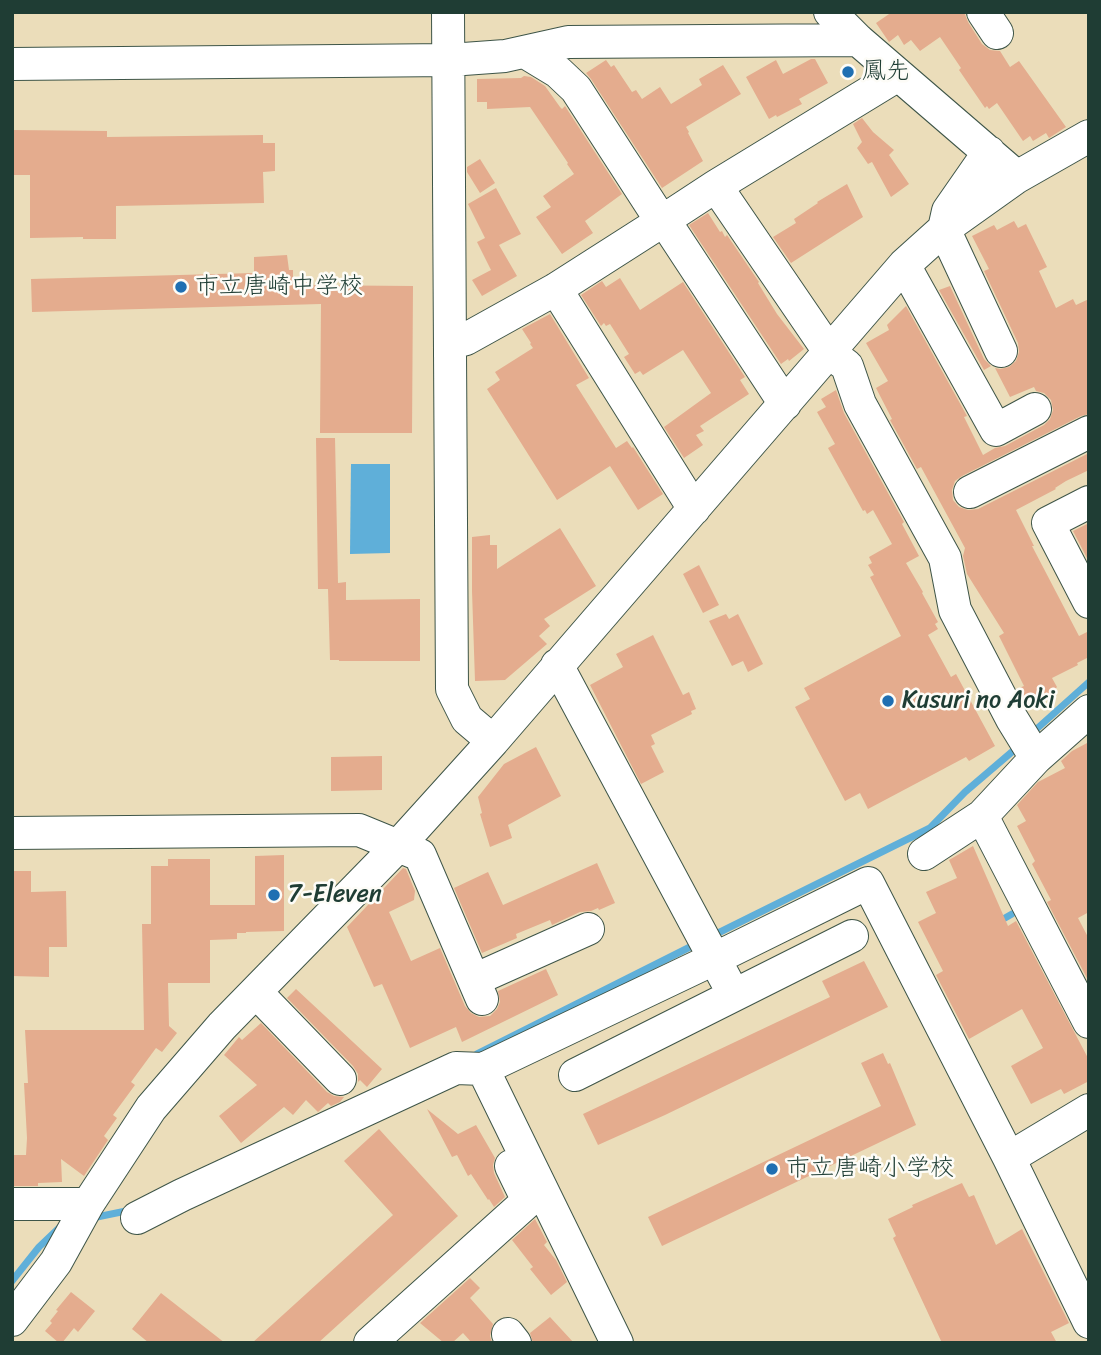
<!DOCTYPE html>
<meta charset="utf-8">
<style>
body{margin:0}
#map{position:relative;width:1101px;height:1355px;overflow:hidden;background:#ebddba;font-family:Sriracha,sans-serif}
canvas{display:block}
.frame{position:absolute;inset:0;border:14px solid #1f3d34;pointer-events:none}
</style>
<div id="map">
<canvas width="1101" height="1355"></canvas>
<div class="frame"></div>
</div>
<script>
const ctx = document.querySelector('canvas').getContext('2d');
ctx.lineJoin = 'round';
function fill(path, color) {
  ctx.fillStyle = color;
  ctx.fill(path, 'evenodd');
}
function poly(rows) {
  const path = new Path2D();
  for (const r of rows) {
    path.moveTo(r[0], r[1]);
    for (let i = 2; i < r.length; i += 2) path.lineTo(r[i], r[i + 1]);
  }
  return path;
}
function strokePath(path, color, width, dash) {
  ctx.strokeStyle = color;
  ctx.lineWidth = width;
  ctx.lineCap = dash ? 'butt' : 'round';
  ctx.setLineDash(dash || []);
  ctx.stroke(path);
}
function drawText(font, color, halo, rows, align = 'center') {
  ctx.font = font + ' Sriracha,"Klee One",sans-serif';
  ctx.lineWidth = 5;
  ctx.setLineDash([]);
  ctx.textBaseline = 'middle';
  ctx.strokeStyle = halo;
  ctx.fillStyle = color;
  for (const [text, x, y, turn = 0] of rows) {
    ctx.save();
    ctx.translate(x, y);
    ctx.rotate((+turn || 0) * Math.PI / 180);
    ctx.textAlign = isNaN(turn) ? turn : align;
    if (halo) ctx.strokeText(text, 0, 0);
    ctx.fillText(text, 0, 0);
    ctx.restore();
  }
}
const water = poly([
 [351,464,390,464,390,553,350,554]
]);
const stream = poly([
 [1031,734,1089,682],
 [998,922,1012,914],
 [712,936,930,828,965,792,1020,745],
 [477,1054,698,943],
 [92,1218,131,1210],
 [12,1281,39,1247,60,1227]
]);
const building = poly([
 [892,12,964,12,968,22,982,44,990,50,1000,51,1010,67,1019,61,1066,127,1049,138,1046,133,1033,141,1030,136,1023,141,997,103,989,109,987,106,985,108,959,70,961,68,940,37,920,51,911,40,904,45,898,35,889,42,876,23],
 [811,59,815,59,828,83,799,99,802,104,777,117,776,115,769,119,746,77,776,60,783,74],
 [606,60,611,67,614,65,632,92,636,90,642,99,660,87,671,104,702,85,699,79,723,65,741,94,686,127,689,132,688,133,703,161,662,188,591,79,586,73],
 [524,76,531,77,545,86,560,107,562,109,565,106,622,194,585,221,593,233,562,254,536,217,551,207,543,196,574,174,567,164,568,163,530,107,487,109,487,102,477,102,477,79,521,78],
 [862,118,873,132,894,150,889,155,909,184,891,197,872,162,868,164,857,148,862,142,853,124],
 [12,130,107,131,107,137,263,135,263,143,275,143,275,171,263,172,264,203,116,206,116,239,83,239,83,237,30,238,30,175,12,175],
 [480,159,495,183,480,193,467,172,467,167],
 [847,184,863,217,791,263,773,237,796,223,794,219,818,203,817,202],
 [496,188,521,234,499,245,517,276,482,296,472,280,491,270,477,242,485,238,468,204],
 [708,213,720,232,722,231,725,237,727,235,759,282,758,283,777,314,804,349,789,361,788,359,781,364,689,225],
 [1014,221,1018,228,1026,224,1047,267,1039,271,1056,308,1073,299,1076,305,1089,299,1089,414,1081,416,962,476,955,481,952,490,953,500,959,507,968,510,978,509,1089,453,1089,470,1066,481,1055,488,1056,489,1016,510,1034,546,1032,546,1079,636,1089,631,1089,657,1077,663,1078,665,1052,678,1057,687,1048,697,1027,707,1017,689,1024,686,999,636,1004,633,967,574,963,556,965,548,921,467,917,469,890,420,892,419,876,388,888,381,866,343,889,330,887,325,906,306,967,416,964,417,983,455,995,448,1005,446,1044,425,1050,419,1053,410,1051,400,1044,393,1036,391,1034,387,1010,397,995,368,1000,369,1009,367,1016,361,1019,352,1018,343,984,271,989,269,987,265,972,236,994,225,997,230],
 [287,255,289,270,293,270,293,285,413,286,412,433,320,433,321,304,32,312,31,279,254,273,254,257],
 [620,278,640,310,683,282,745,377,740,380,749,394,700,426,704,431,696,435,703,445,684,458,664,427,711,393,683,350,643,375,640,371,635,374,624,357,629,354,610,324,606,326,604,323,601,326,581,295,602,281,606,287],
 [950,286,984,359,991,366,984,370,939,290],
 [550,314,589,378,576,385,616,448,627,441,632,448,633,447,663,494,638,510,610,466,557,500,487,389,500,380,495,372,533,348,530,344,531,343,522,329],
 [836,390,844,413,904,522,902,524,919,556,906,563,923,592,922,593,938,622,935,624,938,629,928,635,951,677,956,674,995,746,969,761,966,757,868,809,860,793,845,801,795,707,810,699,804,688,901,636,870,577,874,575,868,565,872,563,869,557,892,544,873,510,867,514,865,510,863,511,828,448,835,444,817,412,826,407,821,399],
 [316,438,335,438,338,583,346,582,346,600,420,599,420,661,339,661,339,660,330,660,328,589,318,589],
 [1089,523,1089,562,1073,531],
 [560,528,596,586,544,619,550,626,539,636,547,644,505,680,475,681,472,591,472,537,490,535,490,545,497,545,497,569],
 [699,565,719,605,703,613,683,574],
 [726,614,729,619,738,614,763,664,748,672,743,661,732,666,709,621],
 [653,635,683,695,689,692,696,709,691,711,692,714,651,735,655,744,651,746,664,772,641,784,590,685,623,667,616,654],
 [1089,742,1089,912,1078,918,1089,939,1089,982,1047,902,1051,900,1032,864,1035,861,1017,826,1026,821,1017,805,1038,782,1065,768,1061,761,1072,751],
 [536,747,561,796,508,825,512,838,490,847,480,814,482,813,478,797,504,764],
 [382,756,382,790,331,791,331,757],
 [973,846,1008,926,1016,921,1089,1060,1089,1081,1064,1094,1061,1089,1031,1104,1011,1066,1043,1048,1022,1009,969,1039,936,975,943,971,918,922,936,913,926,892,957,878,949,860],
 [284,855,284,931,246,932,246,933,237,933,237,939,210,940,210,983,168,983,169,1026,177,1033,162,1052,156,1048,131,1082,135,1085,113,1115,117,1118,104,1136,108,1140,84,1176,61,1159,62,1182,38,1183,38,1186,14,1186,13,1155,26,1155,27,1138,24,1083,28,1083,25,1030,144,1030,142,924,151,924,151,866,168,866,168,859,210,859,210,905,255,905,255,856],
 [597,863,615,903,599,910,598,908,591,911,580,912,552,925,550,920,516,934,517,938,482,953,454,888,488,872,503,905],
 [403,868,406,869,415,891,414,900,389,912,411,961,440,948,465,1006,471,1013,479,1017,490,1016,497,1009,500,1002,498,991,546,969,558,995,462,1042,456,1027,410,1048,382,984,374,987,347,927],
 [12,871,31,871,31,892,66,891,67,947,49,947,49,977,12,976],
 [864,961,888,1007,665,1115,598,1145,583,1114,830,997,822,981],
 [296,989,382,1069,367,1087,360,1080,358,1082,358,1074,353,1066,287,998],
 [261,1023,327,1092,334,1096,344,1097,340,1102,331,1106,328,1103,318,1112,306,1100,293,1115,284,1107,241,1143,219,1116,257,1085,224,1055,239,1037,242,1040],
 [883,1053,888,1064,890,1063,916,1125,662,1246,648,1217,881,1106,861,1063],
 [427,1109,458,1134,476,1125,495,1158,493,1165,494,1173,505,1197,494,1207,489,1199,488,1200,471,1174,468,1176,457,1155,452,1157],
 [379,1129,458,1216,318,1343,252,1343,393,1215,344,1161],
 [962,1183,969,1197,974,1195,996,1245,1022,1229,1069,1323,1051,1332,1057,1343,942,1343,893,1238,896,1236,888,1219,913,1207,912,1205],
 [535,1219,547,1242,544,1245,556,1260,567,1282,551,1295,530,1269,533,1267,512,1240],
 [470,1278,480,1288,470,1298,493,1324,490,1336,492,1343,472,1343,463,1333,452,1343,444,1343,420,1323],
 [71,1292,95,1311,78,1332,74,1328,62,1343,59,1343,45,1331,52,1323,50,1321,58,1311,56,1310],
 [161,1293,225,1343,149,1343,132,1329],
 [550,1317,574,1343,533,1343,530,1333]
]);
const minor = poly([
 [448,12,452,689,467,719,493,741],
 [830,12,858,40,1017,177],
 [983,12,997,33],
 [525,52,558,72,576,89,662,222],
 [12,64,450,60,505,56,568,42,858,40],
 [989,152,948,211,944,229,1001,351],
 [716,186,830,353,847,366,860,404,945,558,955,610,1012,719,1036,758],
 [664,220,785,404],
 [904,265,996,430,1035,409],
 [556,289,694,509],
 [451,343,466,339,556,289,664,220,716,186,898,75],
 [970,492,1089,432],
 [1089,502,1048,523,1089,602],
 [557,665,734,995],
 [982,816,1089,1022],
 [12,833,359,830,420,855,482,999],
 [924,854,982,816,1036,758,1089,711],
 [474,980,588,929],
 [256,992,340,1079],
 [483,1069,716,958,868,883,1009,1158,1089,1322],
 [575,1075,852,936],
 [1009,1158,1089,1110],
 [12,1204,88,1204],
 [137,1218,182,1195,456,1068,483,1069,617,1343],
 [12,1320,56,1262,88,1204,151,1108,222,1026,399,845,493,741,904,265,944,229,1017,177,1089,136],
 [508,1334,515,1343],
 [370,1343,528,1201,511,1166]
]);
const markers = [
 [848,72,7,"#1f6fb2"],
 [181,287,7,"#1f6fb2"],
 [888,701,7,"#1f6fb2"],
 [274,895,7,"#1f6fb2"],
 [772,1169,7,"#1f6fb2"]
];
const poiNames = [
 ["鳳先",862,72],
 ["市立唐崎中学校",195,287],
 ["Kusuri no Aoki",902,701],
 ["7-Eleven",288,895],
 ["市立唐崎小学校",786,1169]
];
fill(water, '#5fafd9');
strokePath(stream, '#5fafd9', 7);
fill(building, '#e4ac8e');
strokePath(minor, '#3e5548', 34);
strokePath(minor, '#fff', 32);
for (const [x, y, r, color] of markers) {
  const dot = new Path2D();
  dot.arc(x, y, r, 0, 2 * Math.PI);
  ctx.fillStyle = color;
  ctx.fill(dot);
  strokePath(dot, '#fdfcf7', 2.5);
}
drawText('24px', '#1f3d34', '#fdfcf7', poiNames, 'left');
</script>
